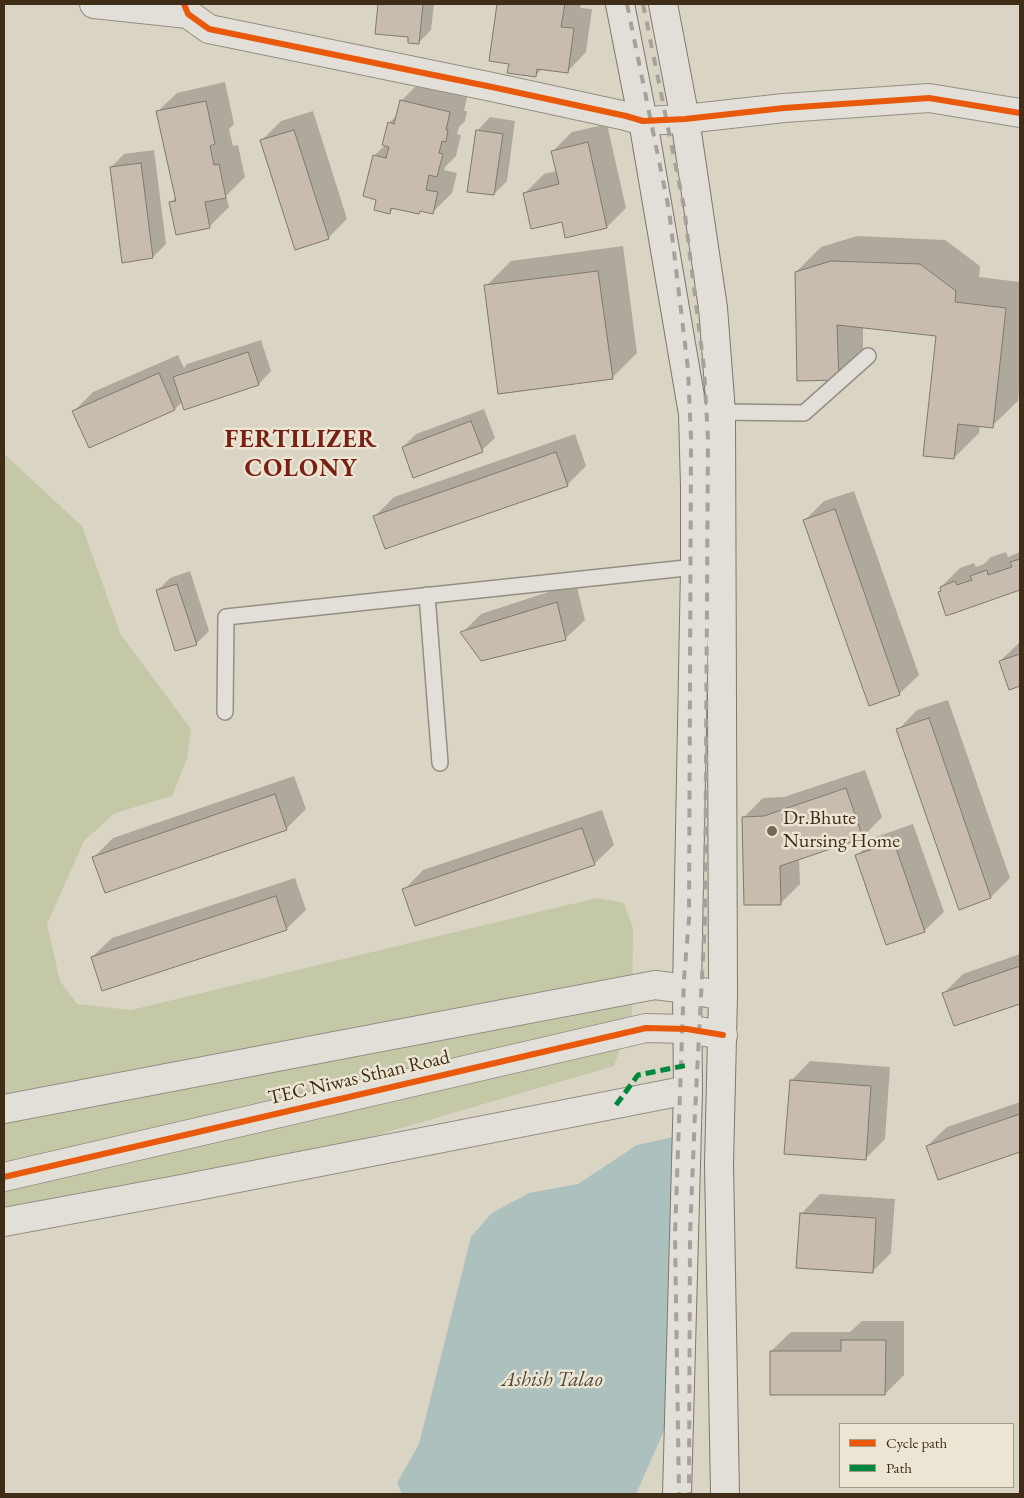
<!DOCTYPE html>
<style>
body{margin:0}
#map{position:relative;width:1024px;height:1498px;overflow:hidden;background:#dad4c4;font-family:"EB Garamond",serif}
canvas{display:block}
.frame{position:absolute;inset:0;border:5px solid #3f2d18;pointer-events:none}
.legend{position:absolute;left:839px;top:1423px;width:175px;height:65px;box-sizing:border-box;background:#ece5d3;border:1px solid #a79b88;margin:0;padding:6px 9px;list-style:none;font-size:15px;color:#3f2d18}
.legend li{display:flex;align-items:center;gap:10px;height:25px}
.legend b{width:25px;border:1px solid #a79b88}
</style>
<div id="map">
<canvas width="1024" height="1498"></canvas>
<div class="frame"></div>
<ul class="legend">
<li><b style="height:6px;background:#e8590c"></b>Cycle path</li>
<li><b style="height:6px;background:#00873e"></b>Path</li>
</ul>
</div>
<script>
const ctx = document.querySelector('canvas').getContext('2d');
ctx.lineJoin = 'round';
function fill(path, color) {
  ctx.fillStyle = color;
  ctx.fill(path, 'evenodd');
}
function poly(rows) {
  const path = new Path2D();
  for (const r of rows) {
    path.moveTo(r[0], r[1]);
    for (let i = 2; i < r.length; i += 2) path.lineTo(r[i], r[i + 1]);
  }
  return path;
}
function strokePath(path, color, width, dash) {
  ctx.strokeStyle = color;
  ctx.lineWidth = width;
  ctx.lineCap = dash ? 'butt' : 'round';
  ctx.setLineDash(dash || []);
  ctx.stroke(path);
}
function drawText(font, color, halo, rows, align = 'center') {
  ctx.font = font + ' "EB Garamond",serif';
  ctx.lineWidth = 5;
  ctx.setLineDash([]);
  ctx.textBaseline = 'middle';
  ctx.strokeStyle = halo;
  ctx.fillStyle = color;
  for (const [text, x, y, turn = 0] of rows) {
    ctx.save();
    ctx.translate(x, y);
    ctx.rotate((+turn || 0) * Math.PI / 180);
    ctx.textAlign = isNaN(turn) ? turn : align;
    if (halo) ctx.strokeText(text, 0, 0);
    ctx.fillText(text, 0, 0);
    ctx.restore();
  }
}
const green = poly([
 [4,454,82,526,121,635,191,729,187,758,172,796,115,813,84,841,47,924,60,981,77,1004,131,1010,597,898,624,903,633,928,632,1013,614,1066,295,1159,4,1209]
]);
const water = poly([
 [683,1135,666,1426,636,1494,402,1494,397,1483,419,1444,471,1237,492,1213,529,1193,578,1184,637,1145]
]);
const shadow = poly([
 [379,4,434,4,431,30,418,43,409,36,376,33],
 [499,4,581,4,580,8,592,9,586,52,567,72,543,68,535,76,510,63,490,60],
 [225,82,234,124,229,129,233,146,238,145,245,177,226,196,229,207,210,226,177,233,170,203,176,197,157,112,177,93],
 [420,82,468,93,464,111,467,111,465,121,459,127,457,134,461,135,456,156,445,167,444,170,457,173,452,193,433,212,422,210,419,213,395,207,389,213,378,199,374,156,385,145,389,123,398,114,401,101],
 [313,111,347,219,328,238,261,141,281,121],
 [490,117,515,121,507,181,494,194,478,130],
 [607,124,626,208,607,227,563,220,525,193,544,174,557,171,553,151,572,132],
 [154,150,166,244,153,257,111,167,124,154],
 [857,236,945,240,980,266,979,277,1020,282,1020,377,1018,401,992,426,980,425,979,433,954,458,938,335,863,327,863,353,838,378,796,272,821,247],
 [623,246,637,353,612,378,486,286,511,261],
 [261,340,271,371,259,384,183,401,175,409,74,411,93,392,178,355,184,368,187,364],
 [484,409,495,438,482,450,403,447,416,434],
 [575,434,586,466,567,485,375,516,394,497],
 [854,491,919,675,899,694,805,520,824,501],
 [1006,552,1008,557,1020,552,1020,589,946,614,939,592,942,590,941,587,960,568,974,563,976,567,984,564,991,557],
 [190,571,209,631,196,644,157,591,170,578],
 [576,583,585,620,565,639,462,633,481,614],
 [1020,642,1020,684,1009,688,1000,661],
 [948,700,1010,878,991,897,898,730,917,710],
 [865,770,882,817,863,837,799,858,800,884,781,903,744,817,763,798,784,797],
 [294,776,306,809,286,829,93,858,113,838],
 [602,810,614,845,594,864,404,890,423,870],
 [913,824,944,912,924,931,857,856,876,837],
 [295,878,306,910,286,929,92,957,112,938],
 [1020,954,1020,1002,954,1025,944,993,963,974],
 [810,1061,890,1067,885,1139,865,1159,791,1081],
 [1020,1102,1020,1151,939,1179,927,1146,947,1127],
 [820,1194,895,1199,891,1253,872,1272,801,1214],
 [862,1321,904,1321,904,1375,885,1394,771,1351,791,1332,850,1332]
]);
const building = poly([
 [378,4,423,4,419,44,408,43,408,37,375,34,378,4],
 [497,4,565,4,561,27,574,28,568,73,537,69,536,77,507,73,509,64,489,61,497,4],
 [400,100,450,112,446,130,448,130,446,142,442,141,439,153,443,154,437,177,429,175,426,190,438,192,433,214,420,211,419,214,391,208,390,214,374,210,376,200,363,196,373,155,386,158,389,147,382,145,388,122,394,124,400,100],
 [206,101,215,144,210,146,214,165,219,164,226,198,205,202,210,228,176,235,169,202,176,201,156,111,206,101],
 [294,130,329,239,295,250,260,140,294,130],
 [476,130,503,134,494,195,467,192,476,130],
 [588,142,607,228,565,238,562,222,531,229,523,193,559,184,551,151,588,142],
 [141,163,153,258,122,263,110,167,141,163],
 [831,261,920,264,956,291,955,302,1006,308,993,428,958,424,954,459,923,456,936,336,837,325,839,380,797,381,795,272,831,261],
 [598,271,613,379,498,394,484,285,598,271],
 [248,352,259,385,184,410,173,377,248,352],
 [159,373,175,410,89,448,72,411,159,373],
 [471,421,483,452,413,478,402,447,471,421],
 [556,452,568,486,385,549,373,516,556,452],
 [835,509,900,695,869,706,803,520,835,509],
 [1020,559,1020,590,946,616,938,592,941,591,940,587,955,581,957,585,972,580,970,576,987,570,988,575,1012,567,1010,562,1020,559],
 [177,584,197,645,175,651,156,590,177,584],
 [557,602,566,640,481,661,460,632,557,602],
 [1020,654,1020,686,1009,690,999,661,1020,654],
 [929,718,991,898,959,910,896,729,929,718],
 [846,788,863,838,780,866,781,905,744,905,742,817,764,816,846,788],
 [275,794,287,830,105,893,92,857,275,794],
 [582,828,595,865,415,926,402,889,582,828],
 [894,842,925,932,886,945,855,855,894,842],
 [276,896,287,930,102,991,91,957,276,896],
 [1020,966,1020,1004,954,1026,942,993,1020,966],
 [790,1080,871,1086,866,1160,784,1154,790,1080],
 [1020,1114,1020,1152,938,1180,926,1146,1020,1114],
 [800,1213,876,1218,873,1273,796,1268,800,1213],
 [841,1340,886,1340,885,1395,770,1395,770,1351,841,1351,841,1340]
]);
const lane = poly([
 [693,414,721,412,804,413,868,356],
 [427,595,440,763],
 [225,712,226,617,695,567]
]);
const street = poly([
 [94,4,188,14],
 [184,4,188,14,209,29,492,87,626,116,643,121,685,119,784,108,929,98,1020,113],
 [4,1109,655,985,687,989,723,996],
 [4,1177,646,1028,687,1029,723,1035],
 [4,1222,182,1189,688,1090]
]);
const secondary = poly([
 [620,4,643,121,693,414,695,486,695,567,687,989,688,1090,677,1494],
 [663,4,685,119,713,308,721,412,723,996,719,1164,725,1494]
]);
const rail = poly([
 [627,4,669,210,688,369,691,439,689,919,684,979,675,1235,679,1494],
 [643,4,684,207,704,368,708,439,705,919,695,1113,690,1235,689,1494]
]);
const quiet = poly([
 [616,1105,638,1075,688,1065]
]);
const cycleway = poly([
 [184,4,188,14,209,29,492,87,626,116,643,121,685,119,784,108,929,98,1020,113],
 [4,1177,646,1028,687,1029,723,1035]
]);
const markers = [
 [772,831,6,"#756754"]
];
const poiNames = [
 ["Dr.Bhute",783,819],
 ["Nursing Home",783,842]
];
const streetNames = [
 ["TEC Niwas Sthan Road",359,1078,-13]
];
const waterNames = [
 ["Ashish Talao",552,1380]
];
const districtNames = [
 ["FERTILIZER",301,440],
 ["COLONY",301,469]
];
fill(green, '#c5c8a7');
fill(water, '#acc0bd');
fill(shadow, '#0003');
fill(building, '#c8bcaf');
strokePath(building, '#7e786d', 1);
strokePath(lane, '#948f83', 18);
strokePath(street, '#948f83', 30);
strokePath(secondary, '#7e786d', 30);
strokePath(lane, '#e2dfd8', 15);
strokePath(street, '#e2dfd8', 28);
strokePath(secondary, '#e2dfd8', 28);
strokePath(rail, '#a6a29a', 4, [9, 9]);
strokePath(quiet, '#00873e', 5, [10, 5]);
strokePath(cycleway, '#e8590c', 6);
for (const [x, y, r, color] of markers) {
  const dot = new Path2D();
  dot.arc(x, y, r, 0, 2 * Math.PI);
  ctx.fillStyle = color;
  ctx.fill(dot);
  strokePath(dot, '#ece5d3', 2);
}
drawText('20px', '#3f2d18', '#ece5d3', poiNames, 'left');
drawText('20px', '#3f2d18', '#ece5d3', streetNames);
drawText('italic 21px', '#514938', '#ece5d3', waterNames);
ctx.letterSpacing = '1px';
drawText('bold 25px', '#7a1f14', '#ece5d3', districtNames);
ctx.letterSpacing = '0px';
</script>
